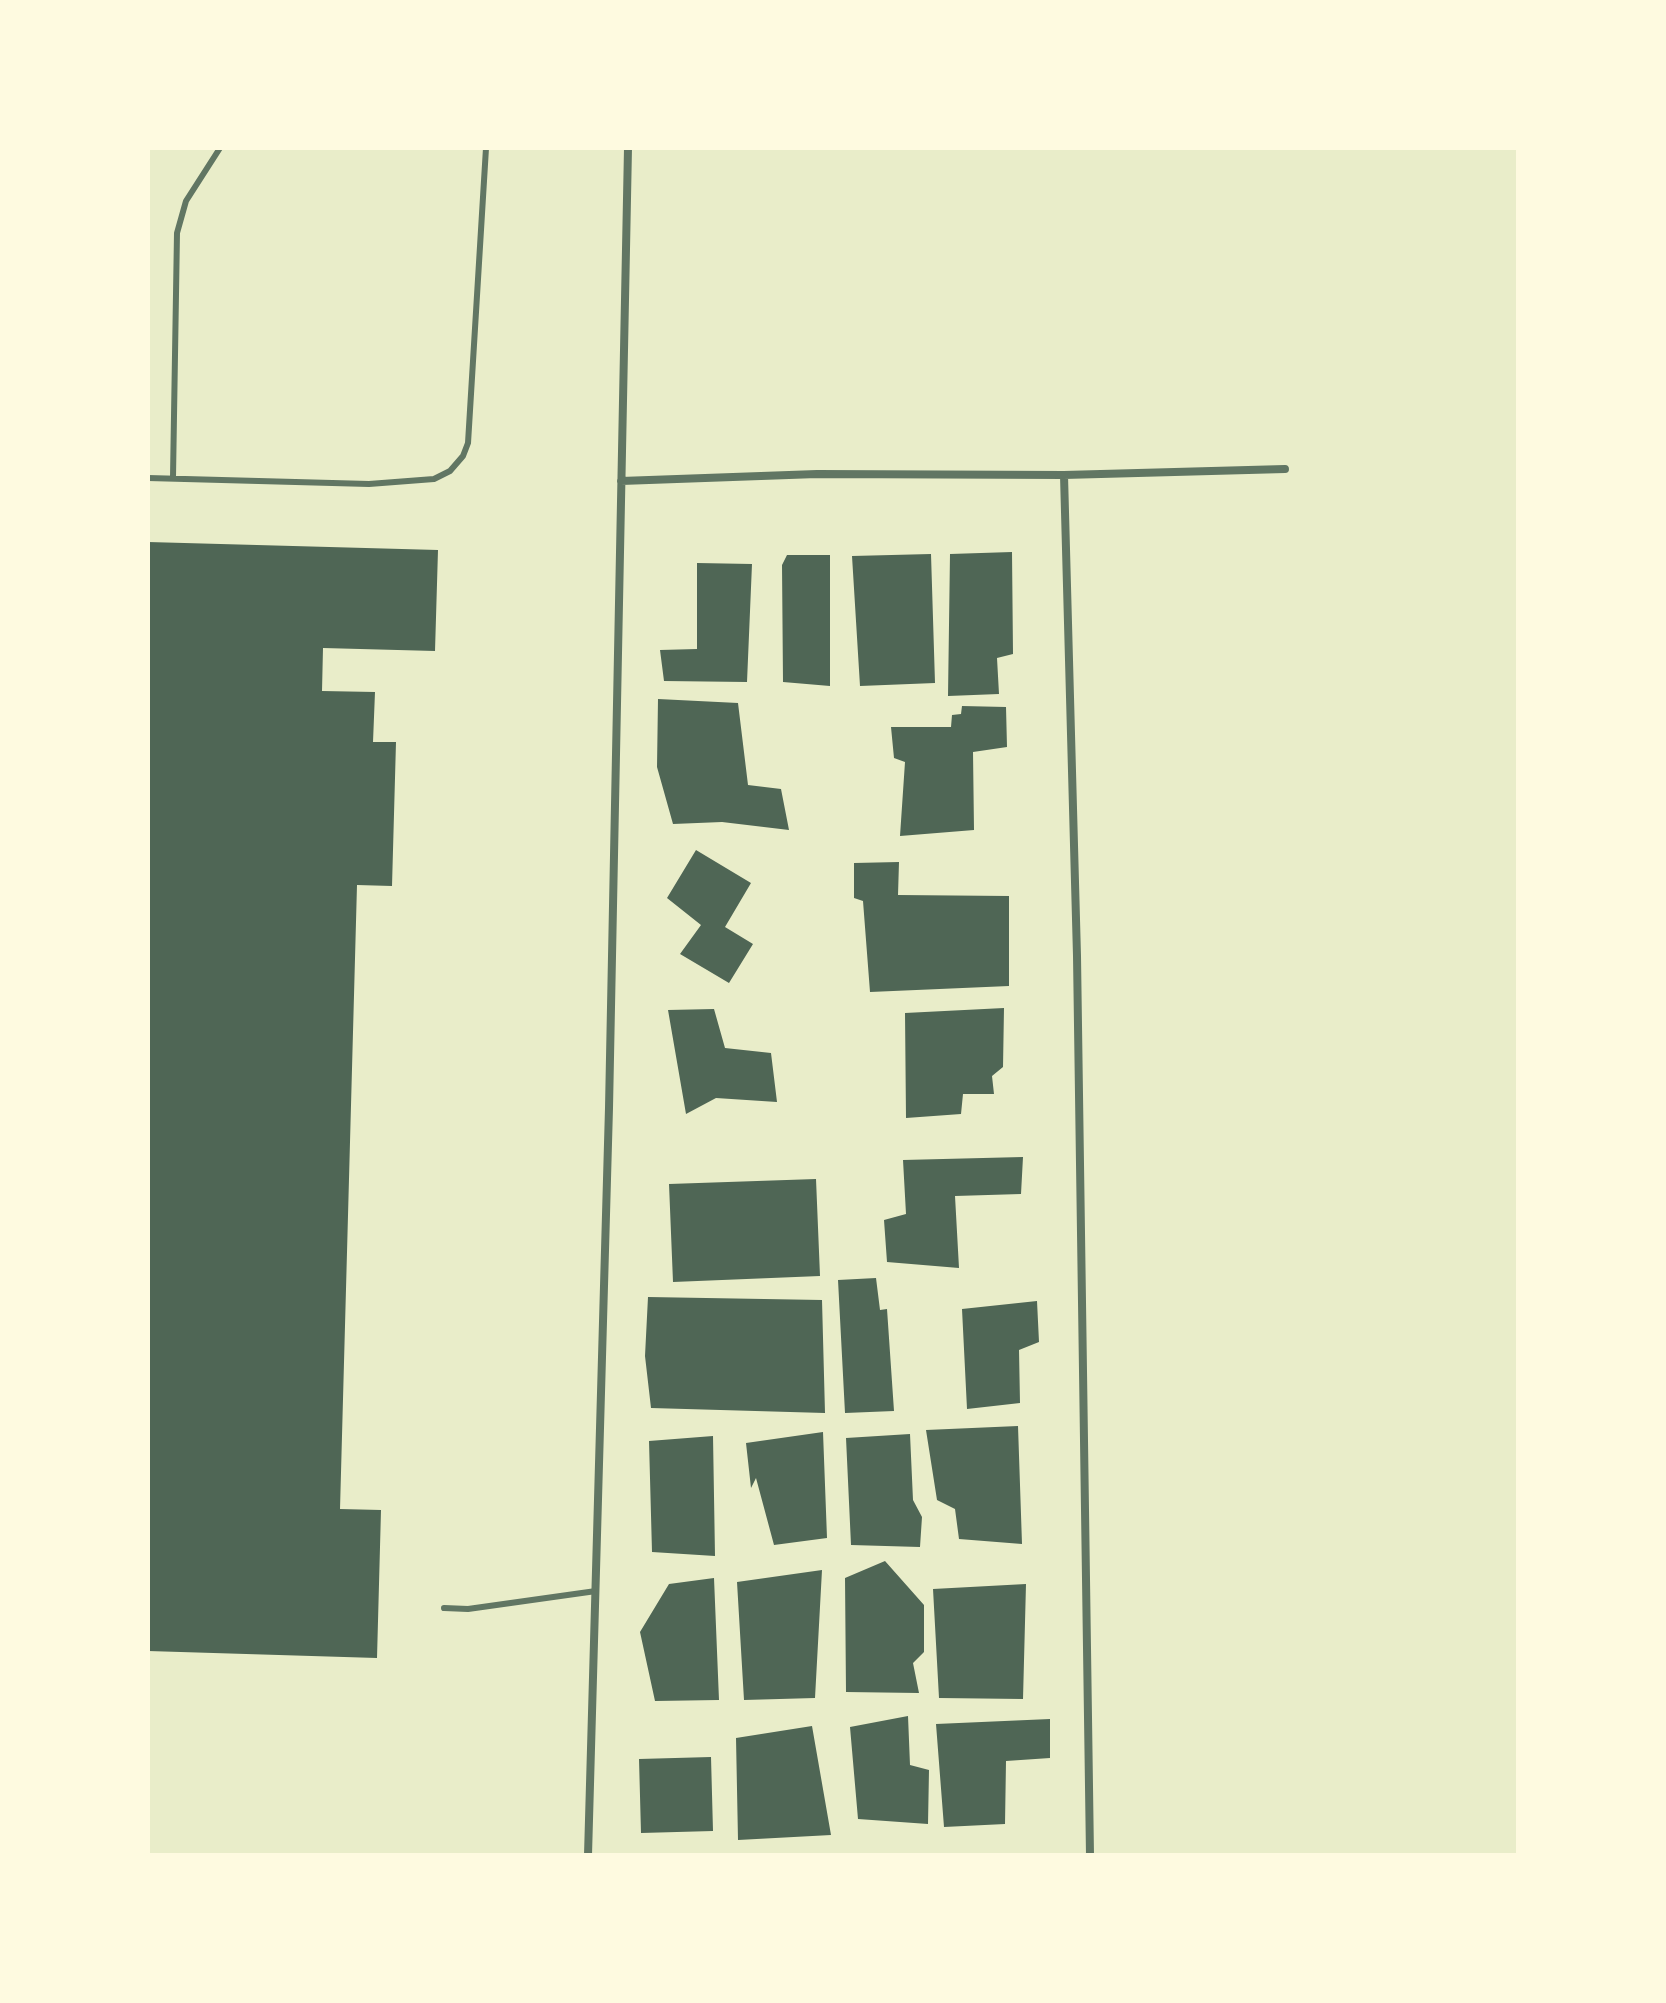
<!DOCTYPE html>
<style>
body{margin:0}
#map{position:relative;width:1666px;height:2003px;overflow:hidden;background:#e9edc9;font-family:"PT Sans Narrow",sans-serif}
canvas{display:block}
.frame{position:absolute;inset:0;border:150px solid #fefae0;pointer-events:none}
</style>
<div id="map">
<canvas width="1666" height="2003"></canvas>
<div class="frame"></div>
</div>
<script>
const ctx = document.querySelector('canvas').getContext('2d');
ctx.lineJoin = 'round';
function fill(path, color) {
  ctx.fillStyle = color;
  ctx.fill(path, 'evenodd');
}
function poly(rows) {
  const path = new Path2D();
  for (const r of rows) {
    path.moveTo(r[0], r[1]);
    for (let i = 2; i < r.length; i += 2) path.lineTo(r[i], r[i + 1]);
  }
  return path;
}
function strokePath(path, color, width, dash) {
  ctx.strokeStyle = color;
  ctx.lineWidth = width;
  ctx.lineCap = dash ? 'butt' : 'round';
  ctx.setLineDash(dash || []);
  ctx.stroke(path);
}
const building = poly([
 [148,542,438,550,435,651,323,648,322,691,375,692,373,742,396,742,392,886,357,885,340,1509,381,1510,377,1658,148,1651],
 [1012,552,1013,654,997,658,999,694,948,696,950,554],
 [931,554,935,683,860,686,852,556],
 [787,555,830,555,830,686,783,682,782,565],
 [697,563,752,564,747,682,664,681,660,650,697,649],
 [658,699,738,703,748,785,781,789,789,830,722,822,673,824,657,767],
 [962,706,1006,707,1007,747,973,752,974,830,900,836,905,762,894,758,891,727,951,727,952,715,961,714],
 [696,850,751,883,725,927,753,944,729,983,680,954,701,925,667,898],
 [899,862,898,895,1009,896,1009,986,870,992,863,901,854,898,854,863],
 [1004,1008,1003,1067,992,1076,994,1094,963,1094,961,1114,906,1118,905,1013],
 [714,1009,725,1048,771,1053,777,1102,716,1098,686,1114,668,1010],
 [1023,1157,1021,1194,955,1196,959,1268,887,1262,884,1220,906,1214,903,1160],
 [816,1179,820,1276,673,1282,669,1184],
 [876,1278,880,1310,887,1309,894,1411,845,1413,838,1280],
 [648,1297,822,1300,825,1413,651,1408,645,1356],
 [1037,1301,1039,1342,1019,1350,1020,1403,967,1409,962,1309],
 [1018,1426,1022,1544,959,1539,955,1509,937,1500,926,1430],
 [823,1432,827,1538,774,1545,756,1478,751,1488,746,1443],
 [910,1434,913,1500,922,1517,920,1547,851,1545,846,1438],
 [713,1436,715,1556,652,1552,649,1441],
 [885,1561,924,1605,924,1652,913,1663,919,1693,846,1692,845,1578],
 [822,1570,815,1698,744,1700,737,1582],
 [714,1578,719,1700,655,1701,640,1632,669,1584],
 [1026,1584,1023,1699,939,1698,933,1589],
 [908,1716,910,1765,929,1770,928,1824,858,1819,850,1727],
 [1050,1719,1050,1758,1006,1761,1005,1824,944,1827,936,1724],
 [812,1726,831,1835,738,1840,736,1738],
 [711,1757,713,1831,641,1833,639,1759]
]);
const service = poly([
 [173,477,177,233,186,201,220,148],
 [148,478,369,484,434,479,450,471,463,456,468,443,486,148],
 [444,1608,468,1609,596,1591]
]);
const minor = poly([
 [1064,475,1077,956,1090,1855],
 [621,481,817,474,1064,475,1285,469],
 [588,1855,609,1108,628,148]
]);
fill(building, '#4f6655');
strokePath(service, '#617663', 6);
strokePath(minor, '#617663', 8);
</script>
